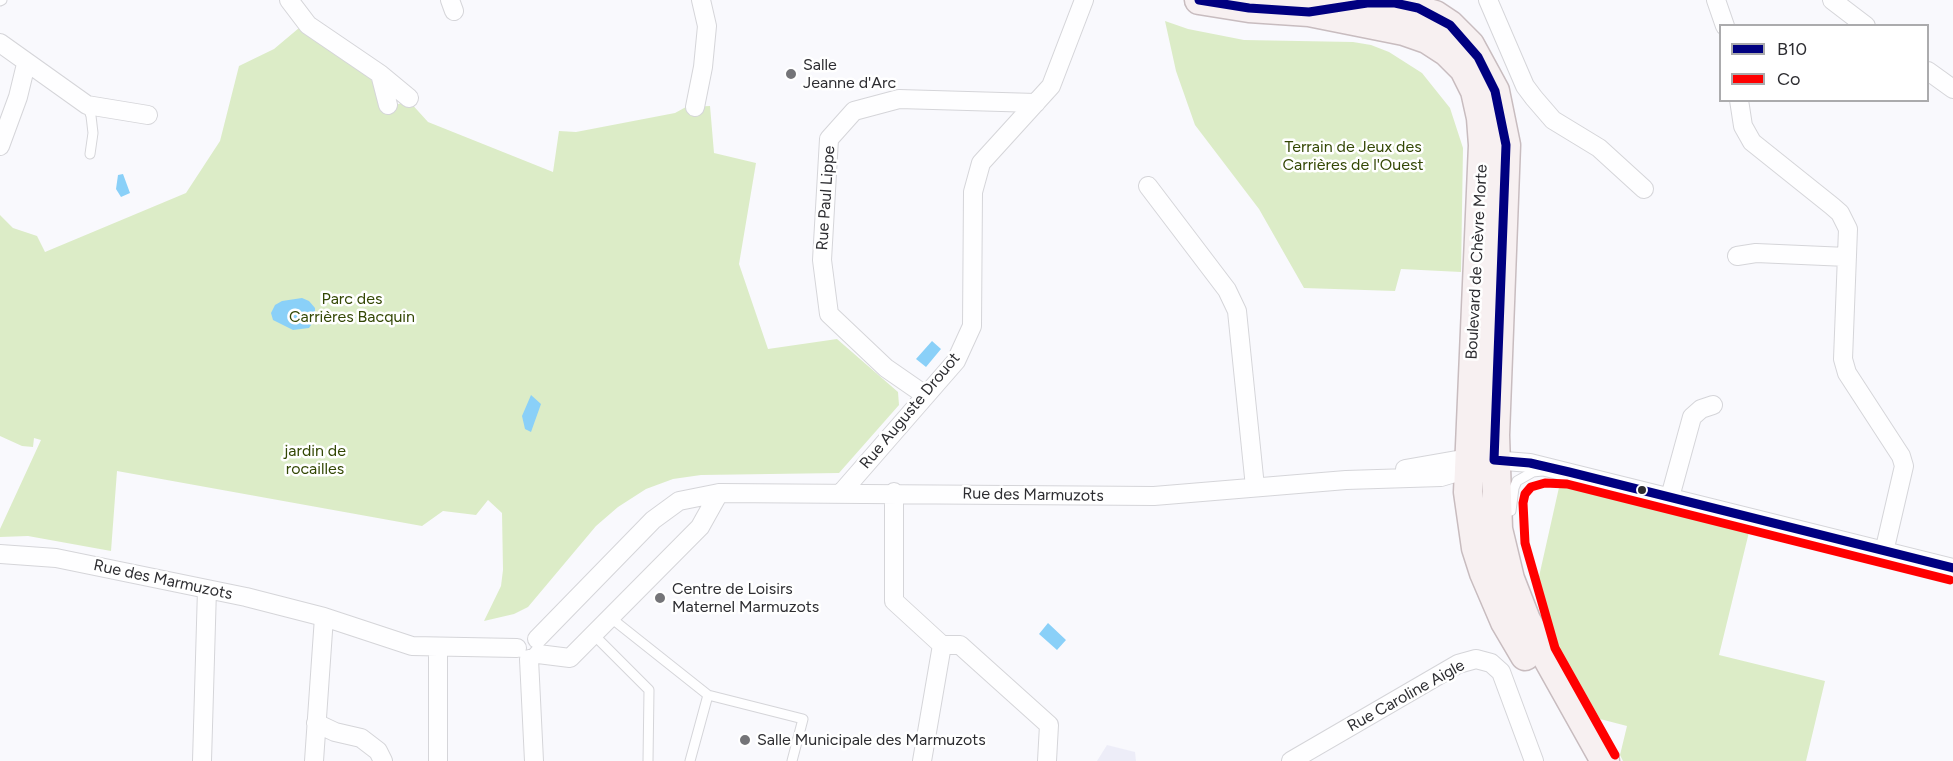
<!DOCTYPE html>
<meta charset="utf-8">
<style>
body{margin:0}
#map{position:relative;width:1953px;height:761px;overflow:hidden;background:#f9f9fd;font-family:Figtree,sans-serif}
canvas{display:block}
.legend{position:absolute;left:1719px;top:24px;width:210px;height:78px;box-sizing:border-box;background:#fff;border:2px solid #ababad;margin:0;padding:8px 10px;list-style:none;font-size:18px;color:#2d2d31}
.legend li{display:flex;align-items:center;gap:12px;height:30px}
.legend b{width:30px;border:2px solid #ababad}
</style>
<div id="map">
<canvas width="1953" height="761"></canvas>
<ul class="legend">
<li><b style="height:8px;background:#000080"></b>B10</li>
<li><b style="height:8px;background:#f00"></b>Co</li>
</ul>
</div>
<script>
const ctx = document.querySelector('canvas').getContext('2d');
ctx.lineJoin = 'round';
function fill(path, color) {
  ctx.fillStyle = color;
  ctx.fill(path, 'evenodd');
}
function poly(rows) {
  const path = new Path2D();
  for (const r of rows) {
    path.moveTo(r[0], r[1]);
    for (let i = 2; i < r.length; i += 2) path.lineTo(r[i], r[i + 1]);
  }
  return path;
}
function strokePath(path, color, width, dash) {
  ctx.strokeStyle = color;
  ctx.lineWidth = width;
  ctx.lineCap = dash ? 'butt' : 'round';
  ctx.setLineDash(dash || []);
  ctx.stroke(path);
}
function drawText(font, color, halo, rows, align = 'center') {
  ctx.font = font + ' Figtree,sans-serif';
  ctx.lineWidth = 5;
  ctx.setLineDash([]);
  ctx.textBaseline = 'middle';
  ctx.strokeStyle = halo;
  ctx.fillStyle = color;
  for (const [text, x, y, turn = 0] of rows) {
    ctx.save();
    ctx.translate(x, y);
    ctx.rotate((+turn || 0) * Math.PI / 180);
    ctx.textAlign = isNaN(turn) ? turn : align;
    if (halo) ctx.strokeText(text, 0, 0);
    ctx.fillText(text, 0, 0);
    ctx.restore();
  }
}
const built = poly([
 [1107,745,1135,752,1136,761,1097,761]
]);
const green = poly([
 [1165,21,1188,29,1244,40,1353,42,1371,45,1389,52,1422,73,1450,108,1463,148,1461,272,1401,269,1395,291,1304,288,1259,209,1195,125,1176,71],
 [299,28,368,75,374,84,381,109,409,101,428,122,553,172,559,131,576,132,675,113,686,107,710,106,714,153,756,163,739,264,768,349,837,339,898,392,899,405,839,473,701,475,673,479,646,489,618,507,596,526,528,607,514,614,484,621,501,586,503,570,502,513,488,500,476,515,443,511,422,526,117,471,111,551,28,536,0,537,0,529,41,440,34,438,33,447,22,446,0,436,0,215,13,228,37,236,45,252,186,193,220,141,239,66,274,49],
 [1560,483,1750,528,1719,655,1825,681,1806,761,1623,761,1620,755,1627,726,1600,719,1551,634,1536,590]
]);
const water = poly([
 [123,174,130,193,121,197,116,189,118,175],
 [302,298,309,301,315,308,315,319,309,328,293,330,273,320,271,313,275,305,282,301],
 [932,341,941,349,926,367,916,359],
 [531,395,541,404,531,432,525,429,522,416],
 [1048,623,1066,640,1057,650,1039,634]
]);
const lane = poly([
 [0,1,2,0],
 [87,105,91,116,93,133,90,154],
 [1511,511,1514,488,1517,481,1533,472,1542,471],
 [611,618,708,695,803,719,792,761],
 [594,635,649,690,648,761],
 [690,761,708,695]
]);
const street = poly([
 [289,0,308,25,380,74,388,105],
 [450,0,454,11],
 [1488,0,1525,86,1534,98,1553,120,1599,148,1644,189],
 [1716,0,1725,26],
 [1832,0,1866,26],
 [0,43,87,105,148,115],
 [1928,71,1953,89],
 [380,74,409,98],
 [1739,100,1743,126,1752,142,1832,206,1840,213,1848,229,1843,359,1847,373,1901,456,1904,466,1884,552],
 [695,107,703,67,707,26,701,0],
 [0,146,18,97,26,64],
 [1148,186,1227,290,1237,311,1255,487],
 [1737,256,1756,253,1847,257],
 [925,395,886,368,829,314,822,260,829,139,854,111,899,99,1036,103],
 [1405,469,1468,458,1530,463,1953,568],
 [894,492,894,601,942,645,922,761],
 [841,493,956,361,972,326,973,192,981,163,1051,86,1084,0],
 [1670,497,1692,417,1701,409,1713,405],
 [0,554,56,558,246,597,324,617,412,646,517,648],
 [537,639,653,520,679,501,719,493,1154,496,1346,480,1441,477,1478,466],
 [942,645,960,645,1049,725,1047,761],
 [438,647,438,761],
 [538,654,570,658,700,527,719,493],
 [529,659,534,761],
 [316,723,335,732,361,738,378,751,383,761],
 [202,761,207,589],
 [314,761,324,617],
 [1291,761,1458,664,1476,659,1491,663,1501,672,1534,761]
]);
const primary = poly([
 [1199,0,1249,8,1309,12,1404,31,1427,39,1447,52,1465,70],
 [1309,12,1367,3,1395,3,1435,15,1450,25,1470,45,1495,91,1506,145,1495,435,1498,529,1510,579,1526,620,1605,761],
 [1463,67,1475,91,1481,118,1483,145,1468,492,1476,548,1484,573,1505,622,1525,656]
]);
const bus1 = poly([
 [1199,0,1249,8,1309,12,1367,3,1395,3,1418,8,1450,25,1478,57,1495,91,1506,145,1494,460],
 [1494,460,1530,463,1569,472,1953,568]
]);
const bus2 = poly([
 [1615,755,1555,648,1525,543,1523,503,1525,494,1531,487,1545,483,1567,484,1950,580]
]);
const markers = [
 [791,74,6,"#747478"],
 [1642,490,5,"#2d2d31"],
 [660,598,6,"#747478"],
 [745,740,6,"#747478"]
];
const poiNames = [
 ["Salle",803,65],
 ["Jeanne d'Arc",803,83],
 ["Centre de Loisirs",672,589],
 ["Maternel Marmuzots",672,607],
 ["Salle Municipale des Marmuzots",757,740]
];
const parkNames = [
 ["Terrain de Jeux des",1353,147],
 ["Carrières de l'Ouest",1353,165],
 ["Parc des",352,299],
 ["Carrières Bacquin",352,317],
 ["jardin de",315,451],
 ["rocailles",315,469]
];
const streetNames = [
 ["Rue Paul Lippe",826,198,-86],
 ["Boulevard de Chèvre Morte",1477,262,-87],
 ["Rue Auguste Drouot",910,411,-50],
 ["Rue des Marmuzots",1033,495,1],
 ["Rue des Marmuzots",163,580,12],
 ["Rue Caroline Aigle",1406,696,-29]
];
fill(built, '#ededf8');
fill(green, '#dcecc7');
fill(water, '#8ad0f8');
strokePath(lane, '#d5d5d9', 11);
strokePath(street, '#d5d5d9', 20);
strokePath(primary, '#c8bcbf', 31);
strokePath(lane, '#fefeff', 9);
strokePath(street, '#fefeff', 18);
strokePath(primary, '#f7f0f1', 28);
strokePath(bus1, '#000080', 9);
strokePath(bus2, '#f00', 9);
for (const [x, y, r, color] of markers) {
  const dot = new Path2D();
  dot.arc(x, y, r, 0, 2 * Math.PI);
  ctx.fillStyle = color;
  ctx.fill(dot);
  strokePath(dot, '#fff', 2);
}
drawText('16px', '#2d2d31', '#fff', poiNames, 'left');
drawText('16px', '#334704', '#fff', parkNames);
drawText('16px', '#2d2d31', '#fff', streetNames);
</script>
